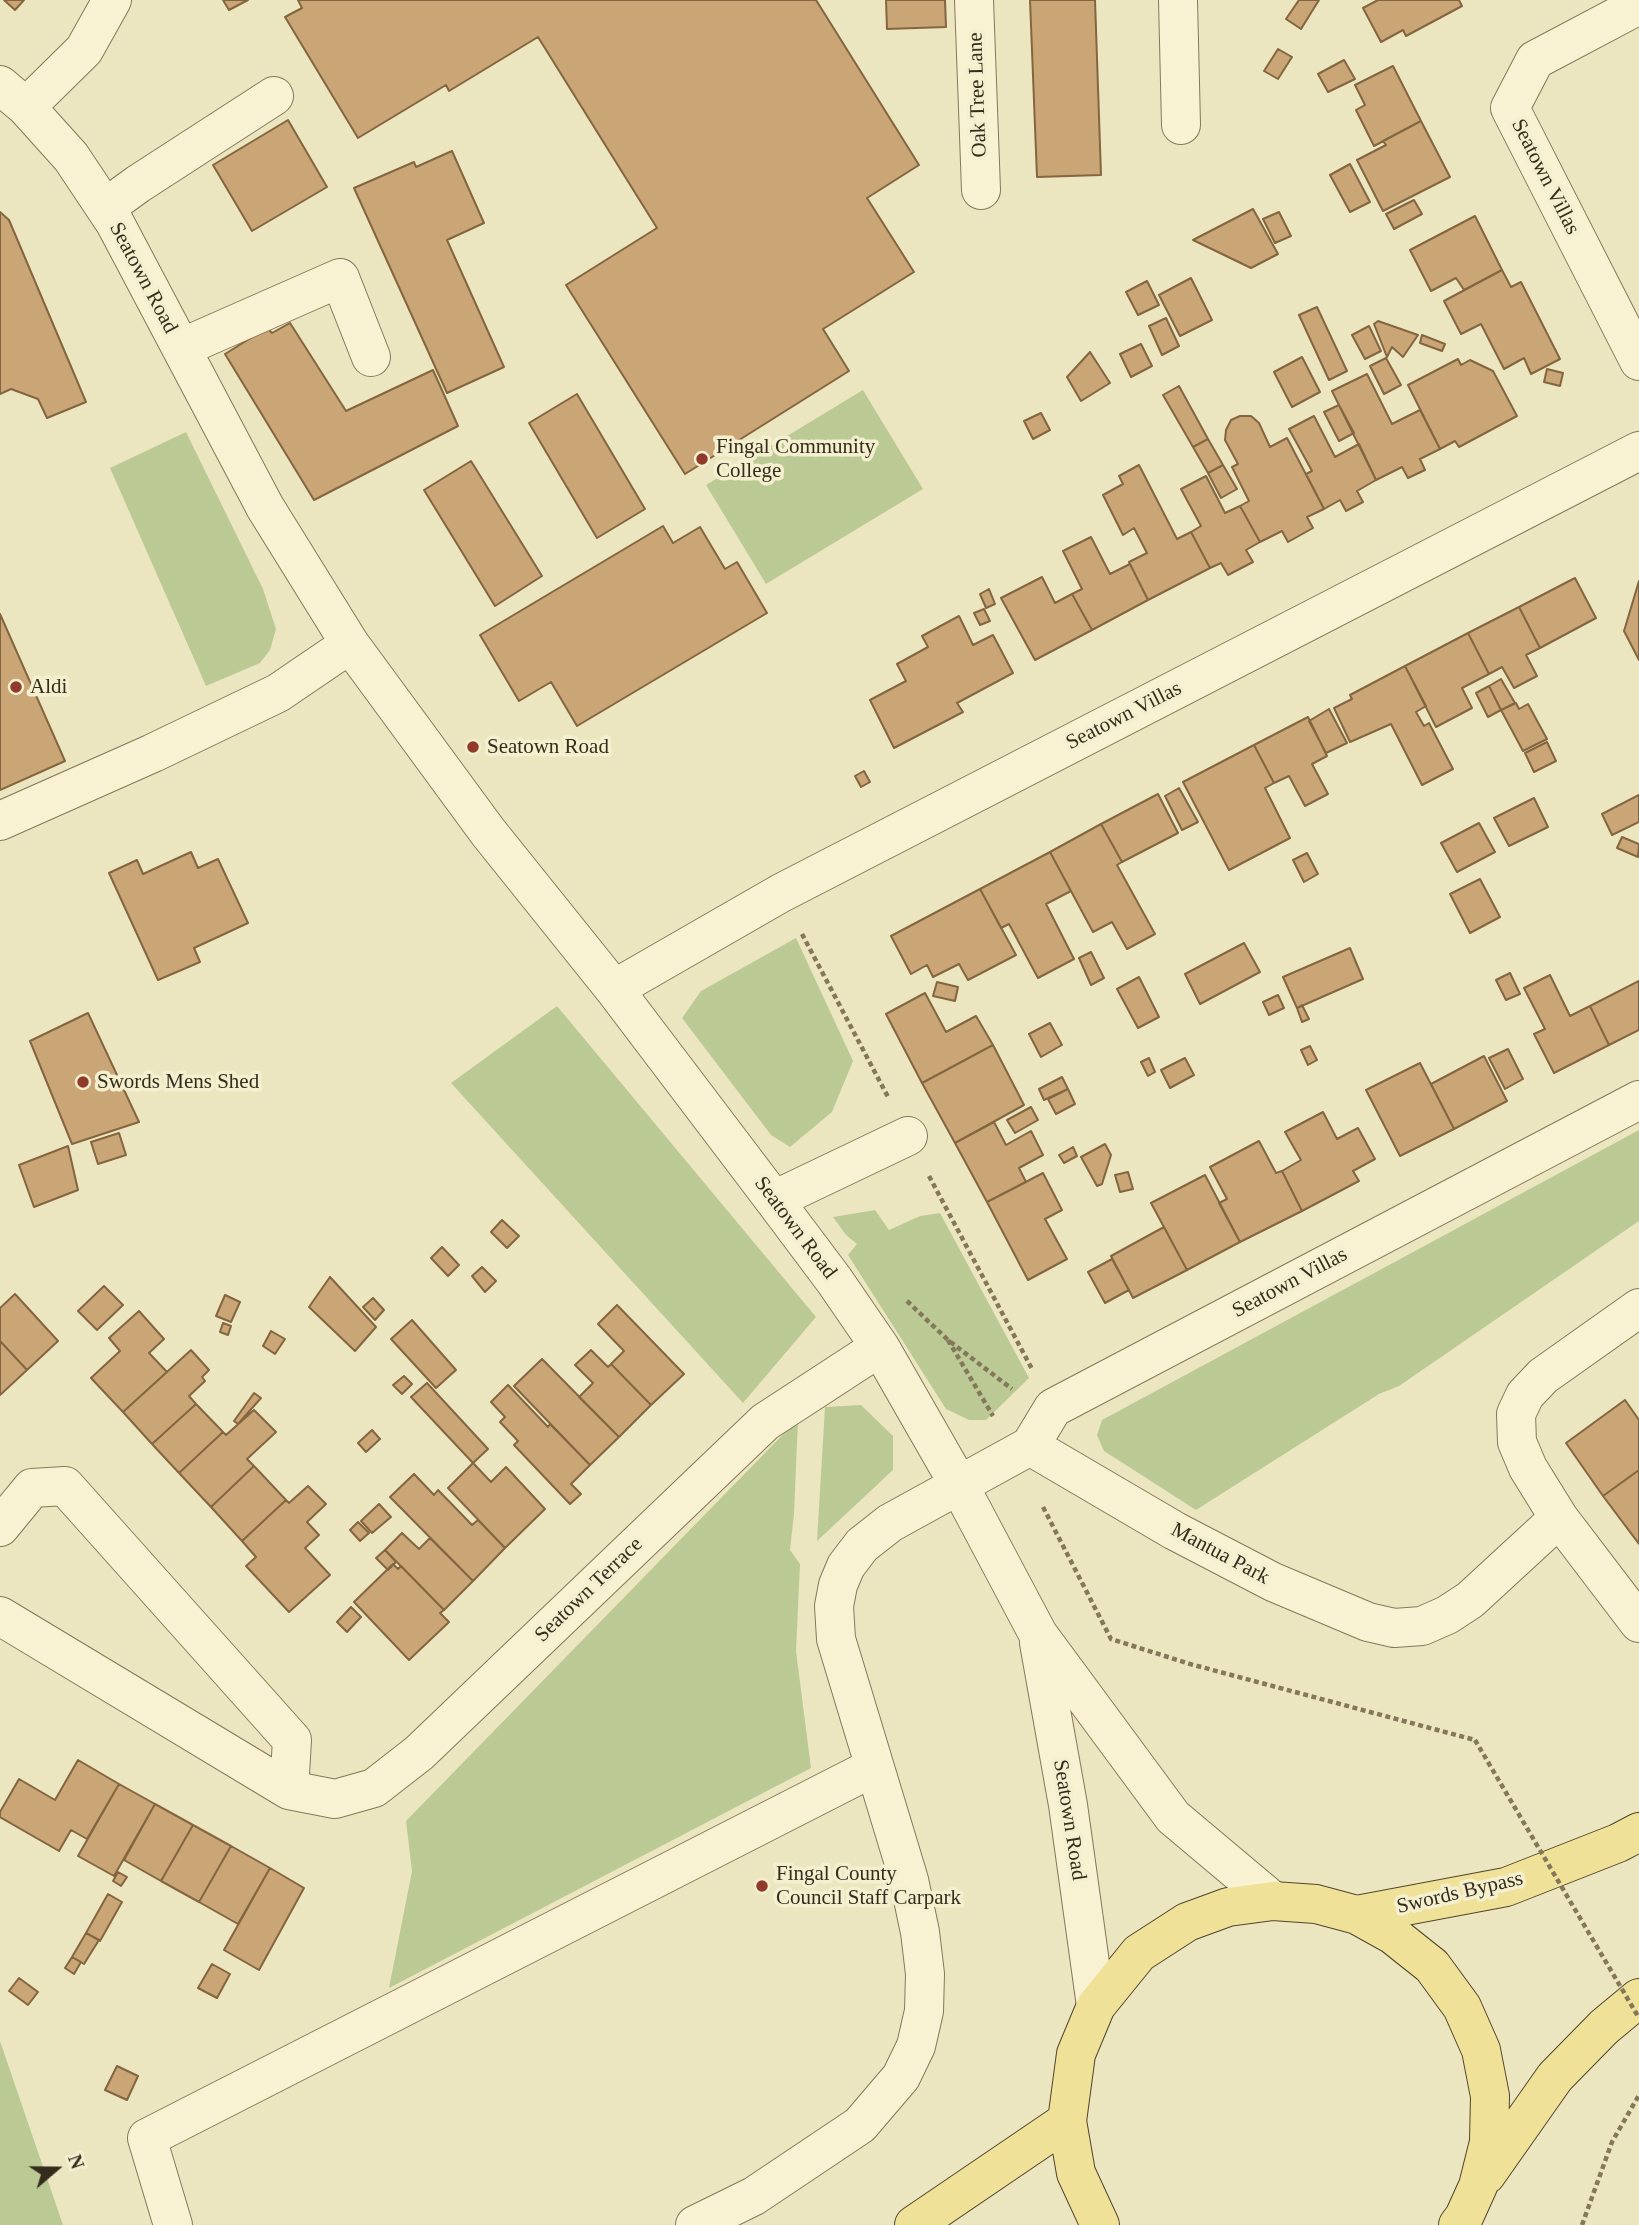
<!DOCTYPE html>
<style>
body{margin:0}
#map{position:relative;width:1639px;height:2225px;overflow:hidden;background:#ece6c0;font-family:"Times New Roman",serif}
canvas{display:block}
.north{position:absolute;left:21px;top:2134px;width:70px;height:70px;-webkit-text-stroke:5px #f4efcf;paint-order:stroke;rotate:70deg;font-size:19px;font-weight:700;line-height:28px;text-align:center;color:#352c1d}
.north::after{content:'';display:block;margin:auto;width:24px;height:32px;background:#352c1d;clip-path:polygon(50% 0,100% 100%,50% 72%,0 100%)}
</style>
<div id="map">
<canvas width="1639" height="2225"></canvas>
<div class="north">N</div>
</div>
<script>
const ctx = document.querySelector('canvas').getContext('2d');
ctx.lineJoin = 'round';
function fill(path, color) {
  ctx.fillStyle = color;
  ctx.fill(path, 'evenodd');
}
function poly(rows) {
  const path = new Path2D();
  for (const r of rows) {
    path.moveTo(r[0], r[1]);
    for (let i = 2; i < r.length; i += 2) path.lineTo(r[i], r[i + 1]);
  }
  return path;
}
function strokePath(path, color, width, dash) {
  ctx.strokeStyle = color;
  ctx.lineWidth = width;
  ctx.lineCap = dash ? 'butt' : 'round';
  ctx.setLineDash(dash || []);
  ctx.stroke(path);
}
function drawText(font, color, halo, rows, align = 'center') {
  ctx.font = font + ' "Times New Roman",serif';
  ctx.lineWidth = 7;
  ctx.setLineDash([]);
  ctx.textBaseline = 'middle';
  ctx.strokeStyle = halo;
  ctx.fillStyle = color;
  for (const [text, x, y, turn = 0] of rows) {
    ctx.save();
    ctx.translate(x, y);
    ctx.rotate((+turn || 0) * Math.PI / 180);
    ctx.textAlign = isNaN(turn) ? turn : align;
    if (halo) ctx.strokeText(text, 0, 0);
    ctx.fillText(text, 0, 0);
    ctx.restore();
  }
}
const green = poly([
 [863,390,923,489,766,584,706,485],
 [186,432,263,589,276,629,270,650,260,663,206,686,110,468],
 [796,938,853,1061,832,1112,790,1147,771,1135,682,1018,701,991],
 [557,1006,816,1317,743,1403,451,1083],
 [1639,1130,1639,1221,1399,1386,1379,1394,1196,1510,1104,1451,1097,1435,1102,1420],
 [875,1210,889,1230,920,1216,940,1213,1029,1378,986,1420,969,1420,946,1409,848,1255,857,1244,846,1235,833,1217],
 [861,1405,893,1436,893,1470,817,1541,825,1407],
 [798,1419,794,1514,790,1550,800,1564,796,1651,811,1768,389,1988,412,1871,406,1821],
 [0,2041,38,2152,63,2225,0,2225]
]);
const building = poly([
 [4,0,24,0,15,10,4,0],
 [223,0,248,0,229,10,223,0],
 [298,0,816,0,919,165,867,198,914,272,823,329,849,371,685,474,566,285,657,228,538,37,449,91,446,85,358,138,285,17,302,8,298,0],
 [886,0,945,0,946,27,887,29,886,0],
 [1030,0,1095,0,1101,175,1037,177,1030,0],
 [1299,0,1319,0,1301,29,1286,19,1299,0],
 [1378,0,1459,0,1462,6,1406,36,1403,30,1381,42,1363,8,1378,0],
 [1278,49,1292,57,1278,79,1264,71,1278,49],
 [1344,60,1355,79,1328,92,1318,74,1344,60],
 [1393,66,1421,121,1374,146,1356,110,1365,105,1355,85,1393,66],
 [288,120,327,187,252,231,213,165,288,120],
 [1421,121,1450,177,1383,211,1357,160,1386,145,1383,141,1421,121],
 [452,151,484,223,447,240,504,367,447,393,354,188,414,162,416,167,452,151],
 [1350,164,1370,202,1350,212,1330,175,1350,164],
 [1414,200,1422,214,1394,229,1386,214,1414,200],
 [1253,209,1278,254,1251,268,1193,240,1253,209],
 [0,212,9,220,86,402,47,418,38,399,11,389,0,394,0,212],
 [1279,212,1291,236,1275,243,1263,219,1279,212],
 [1475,216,1502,270,1464,290,1456,278,1431,291,1410,250,1475,216],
 [1502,270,1511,287,1521,282,1560,359,1531,374,1524,358,1504,369,1481,324,1461,334,1444,301,1502,270],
 [1191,278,1212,320,1180,336,1159,295,1191,278],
 [1147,281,1159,305,1138,315,1126,292,1147,281],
 [1317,307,1347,371,1329,380,1299,315,1317,307],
 [1166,318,1179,346,1162,355,1149,326,1166,318],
 [1378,321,1418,335,1403,357,1392,347,1387,357,1374,324,1378,321],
 [290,323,346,411,433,370,458,426,314,500,225,354,267,328,272,333,290,323],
 [1369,326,1381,351,1365,359,1352,335,1369,326],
 [1422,335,1445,344,1442,351,1420,343,1422,335],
 [1141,344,1152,366,1131,377,1120,354,1141,344],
 [1090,352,1110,383,1081,401,1067,377,1090,352],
 [1302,357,1320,392,1292,407,1274,372,1302,357],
 [1386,358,1401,385,1384,394,1370,366,1386,358],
 [1458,359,1461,365,1470,360,1493,371,1517,416,1459,447,1455,441,1440,449,1408,385,1458,359],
 [1547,369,1563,373,1560,386,1544,382,1547,369],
 [1367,374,1392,424,1420,410,1440,449,1420,459,1425,470,1408,478,1402,467,1376,480,1332,391,1367,374],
 [1179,386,1208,439,1193,447,1163,395,1179,386],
 [577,394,645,509,597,538,529,423,577,394],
 [1339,405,1354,433,1339,441,1324,412,1339,405],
 [1041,413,1050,430,1033,439,1024,421,1041,413],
 [1240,416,1251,416,1259,423,1270,447,1287,438,1324,509,1307,517,1313,528,1288,542,1282,531,1260,542,1240,506,1249,501,1232,467,1238,464,1225,440,1226,430,1231,420,1240,416],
 [1314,416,1335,457,1359,444,1376,480,1357,491,1363,502,1346,511,1340,500,1324,509,1306,474,1312,471,1289,429,1314,416],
 [1208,439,1223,465,1208,473,1193,447,1208,439],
 [471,461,542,576,495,606,424,490,471,461],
 [1139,465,1177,539,1191,532,1210,568,1148,600,1129,562,1147,553,1134,528,1123,535,1103,495,1123,484,1119,476,1139,465],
 [1223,465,1237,489,1221,498,1208,473,1223,465],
 [1206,476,1225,513,1240,506,1260,542,1246,550,1253,562,1228,575,1221,563,1210,568,1191,532,1201,526,1181,489,1206,476],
 [663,526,673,543,700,527,725,569,737,562,767,613,577,726,551,682,519,701,480,635,663,526],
 [1091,537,1110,574,1130,564,1148,600,1092,630,1072,594,1082,589,1063,551,1091,537],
 [1042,577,1055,603,1072,594,1092,630,1035,660,1001,598,1042,577],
 [1575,578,1596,618,1540,648,1519,607,1575,578],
 [1639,581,1639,660,1624,631,1639,581],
 [989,589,995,604,986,608,980,594,989,589],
 [1519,607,1540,648,1526,655,1537,676,1514,688,1502,667,1489,674,1468,633,1519,607],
 [984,609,990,621,980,625,974,613,984,609],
 [0,614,65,761,0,790,0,614],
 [959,616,973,645,993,635,1013,673,957,703,963,712,894,748,870,700,906,681,897,664,928,647,922,636,959,616],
 [1468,633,1489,674,1462,688,1472,708,1436,727,1405,666,1468,633],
 [1405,666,1426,706,1416,712,1424,726,1429,723,1453,769,1422,785,1391,724,1350,742,1334,708,1352,699,1350,695,1405,666],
 [1501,679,1515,703,1501,710,1489,686,1501,679],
 [1489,686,1501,710,1488,717,1476,693,1489,686],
 [1516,703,1519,709,1528,704,1547,739,1523,751,1501,710,1516,703],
 [1329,709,1347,743,1326,753,1309,721,1329,709],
 [1308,717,1327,756,1312,764,1328,794,1305,806,1289,776,1274,783,1254,745,1308,717],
 [1547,742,1556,761,1534,772,1525,753,1547,742],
 [1254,745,1274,783,1265,788,1290,838,1229,870,1183,782,1254,745],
 [864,771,870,782,861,787,855,776,864,771],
 [1179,788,1198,822,1182,830,1165,796,1179,788],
 [1158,794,1178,833,1122,862,1101,824,1158,794],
 [1639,795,1639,822,1612,835,1602,814,1639,795],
 [1534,798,1548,827,1509,846,1494,818,1534,798],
 [1479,823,1495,852,1457,872,1441,843,1479,823],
 [1101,824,1122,862,1117,865,1155,934,1127,949,1112,922,1093,932,1050,852,1101,824],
 [1622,837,1639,844,1638,857,1617,848,1622,837],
 [191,852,198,868,218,859,248,923,194,948,200,962,158,980,109,873,137,860,143,874,191,852],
 [1050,852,1071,891,1046,904,1074,959,1038,978,1009,924,1001,928,980,889,1050,852],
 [1307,853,1318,874,1304,882,1293,860,1307,853],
 [1480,879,1500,917,1470,933,1450,894,1480,879],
 [980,889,1016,955,968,980,959,964,933,977,927,965,911,974,891,936,980,889],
 [1244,943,1260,972,1200,1004,1185,974,1244,943],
 [1350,948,1363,979,1297,1008,1283,977,1350,948],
 [1091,952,1104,978,1091,985,1079,958,1091,952],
 [1510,973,1520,994,1506,1000,1496,980,1510,973],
 [1550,975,1570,1016,1590,1006,1609,1045,1554,1073,1534,1034,1545,1029,1524,988,1550,975],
 [1139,977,1159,1017,1138,1028,1117,989,1139,977],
 [1639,981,1639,1030,1609,1045,1590,1006,1639,981],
 [937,982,958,987,955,1001,933,996,937,982],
 [925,993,946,1032,976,1016,993,1045,922,1083,886,1014,925,993],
 [1278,995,1284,1008,1269,1015,1263,1002,1278,995],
 [1302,1005,1309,1019,1302,1022,1297,1008,1302,1005],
 [88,1013,139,1122,72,1144,30,1041,88,1013],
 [1050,1023,1062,1045,1041,1057,1029,1034,1050,1023],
 [993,1045,1024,1105,955,1143,922,1083,993,1045],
 [1310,1046,1317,1060,1308,1065,1301,1050,1310,1046],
 [1508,1049,1523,1079,1505,1089,1489,1058,1508,1049],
 [1484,1056,1507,1101,1454,1129,1431,1084,1484,1056],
 [1149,1058,1155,1072,1148,1076,1141,1062,1149,1058],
 [1185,1058,1194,1075,1170,1088,1161,1070,1185,1058],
 [1420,1063,1454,1129,1400,1156,1366,1090,1420,1063],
 [1062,1077,1068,1089,1044,1100,1039,1089,1062,1077],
 [1068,1089,1075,1104,1056,1114,1048,1099,1068,1089],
 [1031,1107,1038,1120,1015,1133,1007,1120,1031,1107],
 [1323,1112,1337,1139,1358,1128,1375,1159,1353,1171,1359,1181,1302,1211,1282,1171,1301,1160,1285,1132,1323,1112],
 [994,1122,1006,1145,1031,1131,1043,1155,1019,1168,1026,1182,987,1202,955,1143,994,1122],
 [119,1133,126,1155,98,1164,91,1142,119,1133],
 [1259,1141,1276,1173,1282,1171,1302,1211,1240,1242,1219,1203,1227,1199,1210,1167,1259,1141],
 [1105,1144,1111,1155,1102,1184,1097,1186,1081,1157,1105,1144],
 [68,1146,78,1190,34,1207,19,1165,68,1146],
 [1073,1147,1077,1156,1064,1163,1059,1155,1073,1147],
 [1128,1172,1133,1189,1120,1192,1115,1175,1128,1172],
 [1043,1173,1062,1210,1045,1219,1067,1259,1028,1280,987,1202,1043,1173],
 [1205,1175,1240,1242,1187,1270,1151,1203,1205,1175],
 [502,1220,519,1236,507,1248,491,1232,502,1220],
 [1164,1227,1187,1270,1133,1298,1111,1256,1164,1227],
 [442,1247,459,1265,448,1276,431,1258,442,1247],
 [1112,1259,1129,1290,1105,1303,1088,1272,1112,1259],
 [482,1267,496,1281,485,1292,472,1276,482,1267],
 [330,1277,376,1327,355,1351,309,1307,330,1277],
 [104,1286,123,1305,97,1330,78,1311,104,1286],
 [15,1294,58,1341,27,1370,0,1341,0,1308,15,1294],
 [225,1295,240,1302,231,1322,216,1316,225,1295],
 [373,1298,384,1310,375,1320,363,1307,373,1298],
 [617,1305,684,1374,651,1405,611,1364,624,1351,598,1324,617,1305],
 [139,1311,164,1339,149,1353,167,1372,123,1412,91,1378,120,1351,109,1338,139,1311],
 [412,1320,456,1370,436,1388,391,1339,412,1320],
 [223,1323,231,1326,228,1335,220,1332,223,1323],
 [271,1331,285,1339,275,1354,263,1346,271,1331],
 [0,1341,27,1370,0,1395,0,1341],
 [191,1350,209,1370,202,1377,205,1381,189,1396,196,1404,152,1444,123,1412,191,1350],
 [591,1350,608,1367,611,1364,651,1405,619,1437,579,1397,593,1383,575,1365,591,1350],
 [542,1359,619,1437,590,1465,514,1386,542,1359],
 [404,1376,412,1384,402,1394,393,1385,404,1376],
 [427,1383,488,1449,473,1463,411,1397,427,1383],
 [508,1385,548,1427,550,1424,590,1465,571,1484,581,1494,570,1504,514,1445,518,1441,500,1422,505,1417,491,1402,508,1385],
 [254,1393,261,1398,238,1424,234,1421,254,1393],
 [1625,1400,1639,1420,1639,1470,1603,1496,1566,1443,1625,1400],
 [196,1404,223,1432,179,1473,152,1444,196,1404],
 [254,1410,276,1432,247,1459,254,1466,211,1507,179,1473,223,1432,226,1435,254,1410],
 [372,1430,380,1439,366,1452,358,1443,372,1430],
 [473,1463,491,1482,506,1467,545,1509,505,1548,448,1488,473,1463],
 [254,1466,286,1500,242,1541,211,1507,254,1466],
 [1639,1470,1639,1544,1603,1496,1639,1470],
 [414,1474,434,1495,438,1490,472,1525,478,1520,505,1548,473,1581,390,1497,414,1474],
 [308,1486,326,1504,307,1522,319,1535,305,1548,330,1575,289,1612,246,1566,256,1557,242,1541,286,1500,289,1503,308,1486],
 [379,1504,391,1517,372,1533,361,1521,379,1504],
 [358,1522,369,1533,360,1541,350,1530,358,1522],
 [402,1533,419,1549,430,1538,473,1581,444,1610,385,1550,402,1533],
 [385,1550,396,1562,388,1570,376,1558,385,1550],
 [393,1564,398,1569,401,1566,444,1610,440,1613,449,1622,409,1660,354,1602,393,1564],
 [351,1607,361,1617,347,1632,337,1622,351,1607],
 [78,1760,119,1784,87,1839,71,1830,59,1851,0,1817,0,1812,19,1779,55,1800,78,1760],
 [119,1784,155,1804,114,1876,78,1856,119,1784],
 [155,1804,193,1825,161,1881,124,1860,155,1804],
 [193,1825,231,1846,199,1902,161,1881,193,1825],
 [231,1846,270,1868,238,1924,199,1902,231,1846],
 [270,1868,304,1888,259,1970,224,1950,270,1868],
 [118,1872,127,1877,121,1886,113,1881,118,1872],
 [108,1894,122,1902,100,1941,86,1933,108,1894],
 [86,1933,99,1940,84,1964,72,1957,86,1933],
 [72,1957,81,1962,74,1974,65,1968,72,1957],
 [212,1964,230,1974,217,1998,198,1988,212,1964],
 [19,1978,38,1992,28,2005,9,1991,19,1978],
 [117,2066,138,2076,127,2100,105,2090,117,2066]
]);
const path = poly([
 [802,934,888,1097],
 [929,1176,1032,1369],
 [907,1301,948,1340,1012,1389],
 [948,1340,993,1416],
 [1043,1507,1111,1639,1190,1664,1475,1740],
 [1582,2225,1612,2142,1639,2095]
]);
const minor = poly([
 [974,0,981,190],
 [1178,0,1181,125],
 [1639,5,1535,60,1510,108,1639,361],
 [0,85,26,107,71,157,115,223,265,507,350,644,488,832,614,989,774,1200,834,1280,880,1347,959,1485,1038,1634,1173,1817,1273,1901],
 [26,107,84,50,112,0],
 [105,208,138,184,274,96],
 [181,348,340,278,371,357],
 [0,821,153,753,278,693,350,644],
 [614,989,781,893,1639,451],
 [774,1200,908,1136],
 [1030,1446,1175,1531,1273,1582,1368,1622,1394,1628,1422,1626,1447,1615,1470,1600,1559,1518,1528,1468,1517,1442,1516,1414,1525,1395,1543,1376,1639,1308],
 [1559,1518,1639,1623],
 [0,1527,32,1488,65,1486,292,1740,289,1790],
 [0,1616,289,1790,335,1799,374,1788,419,1753,765,1422,880,1347],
 [1039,1643,1068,1805,1096,2006],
 [173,2225,147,2138,874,1767],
 [695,2225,754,2196,860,2125,901,2077,916,2046,924,2011,925,1974,920,1932,909,1880,836,1639,834,1606,838,1585,846,1566,862,1545,890,1523,1030,1446,1053,1408,1639,1100]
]);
const major = poly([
 [1357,1915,1506,1887,1618,1843,1639,1832],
 [1486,2175,1555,2077,1604,2027,1639,1998],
 [914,2225,1067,2121],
 [1100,2225,1076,2173,1067,2121,1076,2054,1096,2006,1139,1953,1187,1922,1228,1907,1273,1901,1316,1904,1357,1915,1393,1935,1432,1966,1462,2007,1481,2050,1490,2096,1489,2142,1478,2186,1464,2217,1458,2225]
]);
const pathBridge = poly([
 [1475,1740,1639,2018]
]);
const markers = [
 [702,459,7,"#923a2a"],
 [16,687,7,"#923a2a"],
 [473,747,7,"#923a2a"],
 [83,1082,7,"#923a2a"],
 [762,1886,7,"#923a2a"]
];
const streetNames = [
 ["Oak Tree Lane",978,95,-92],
 ["Seatown Villas",1545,177,63],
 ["Seatown Road",143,278,62],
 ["Seatown Villas",1124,716,-27],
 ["Seatown Road",795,1228,53],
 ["Seatown Villas",1290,1283,-28],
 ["Mantua Park",1220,1554,28],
 ["Seatown Terrace",589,1590,-44],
 ["Seatown Road",1069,1820,81],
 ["Swords Bypass",1460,1893,-13]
];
const poiNames = [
 ["Fingal Community",716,447],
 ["College",716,471],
 ["Aldi",30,687],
 ["Seatown Road",487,747],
 ["Swords Mens Shed",97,1082],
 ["Fingal County",776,1874],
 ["Council Staff Carpark",776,1898]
];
fill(green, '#bbca95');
fill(building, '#caa677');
strokePath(building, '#83653f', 2);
strokePath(minor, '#857759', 40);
strokePath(major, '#52442d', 40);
strokePath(path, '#857759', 4.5, [5, 3.5]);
strokePath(minor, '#f8f2d3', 38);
strokePath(major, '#efe298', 38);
strokePath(pathBridge, '#857759', 4.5, [5, 3.5]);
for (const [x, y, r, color] of markers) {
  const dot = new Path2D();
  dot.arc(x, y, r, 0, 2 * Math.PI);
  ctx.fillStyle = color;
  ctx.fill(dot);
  strokePath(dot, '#f4efcf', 2.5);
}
drawText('21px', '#352c1d', '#f4efcf', streetNames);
drawText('21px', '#352c1d', '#f4efcf', poiNames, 'left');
</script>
